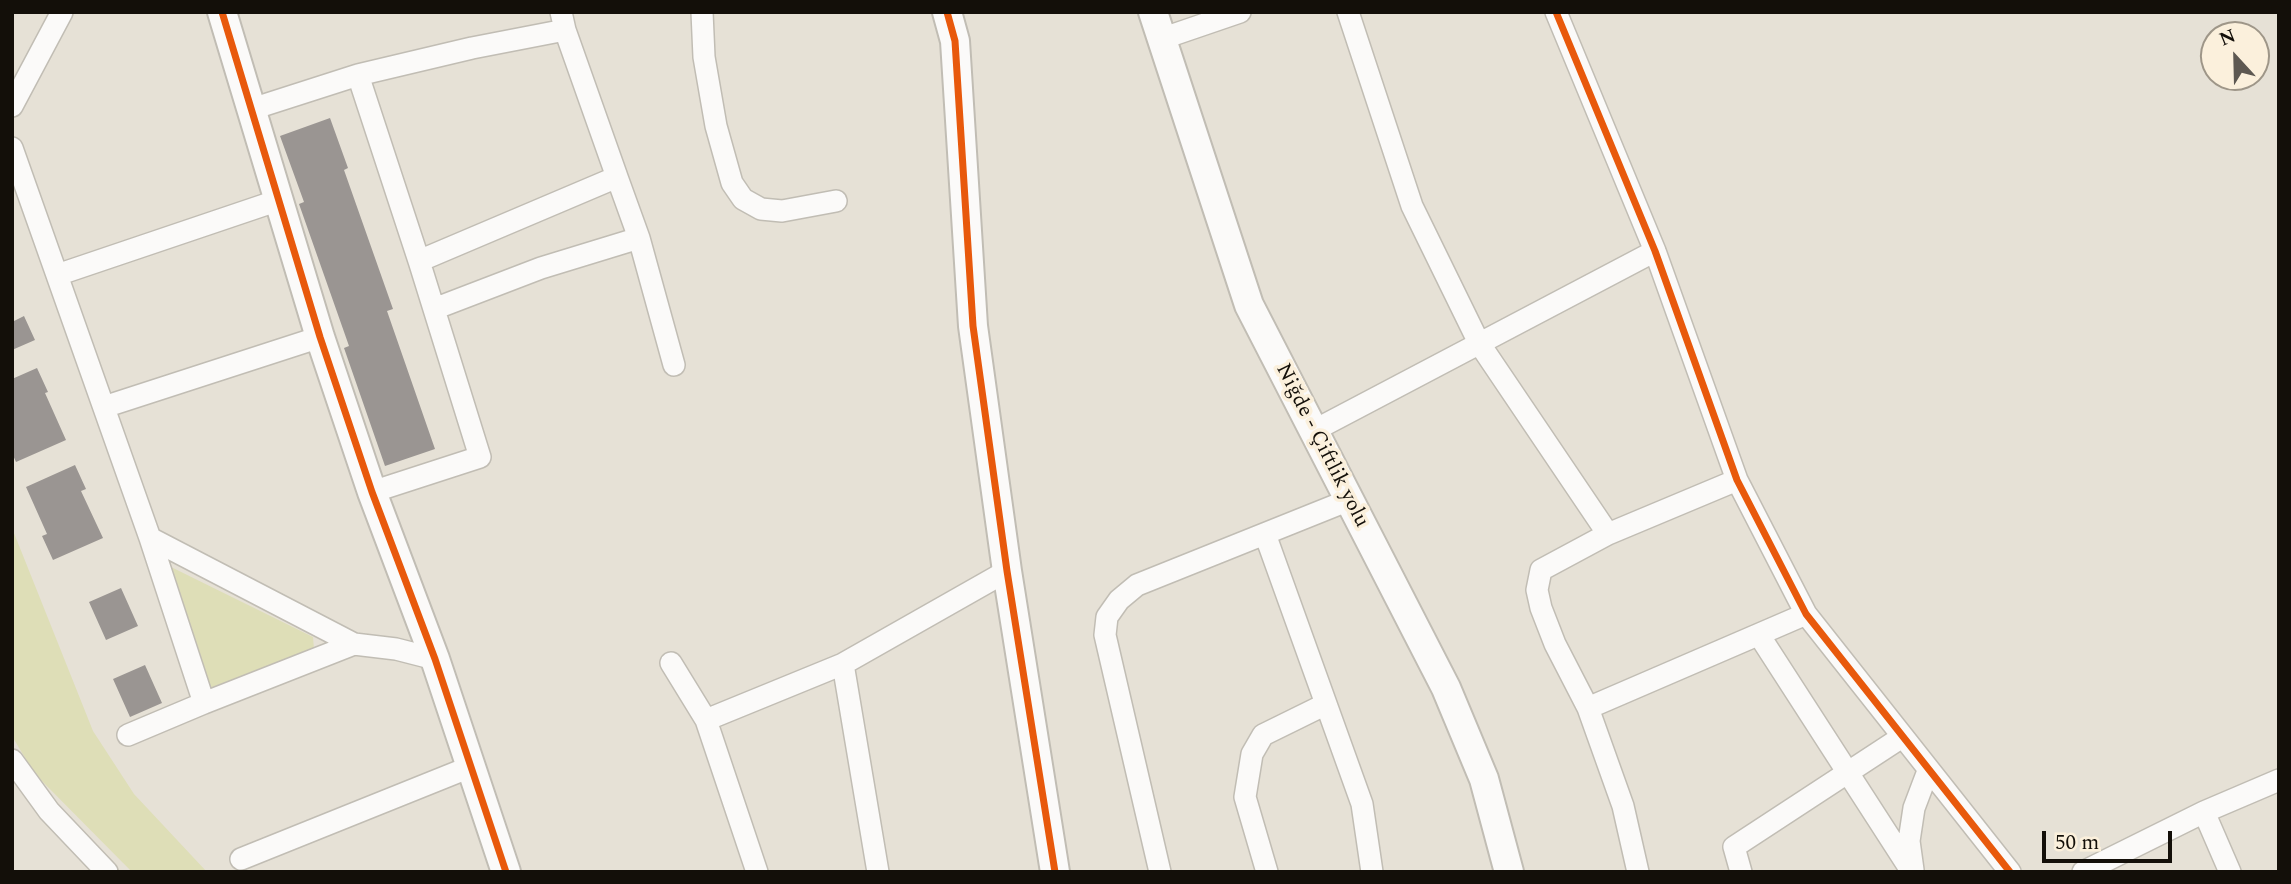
<!DOCTYPE html>
<meta charset="utf-8">
<style>
body{margin:0}
#map{position:relative;width:2291px;height:884px;overflow:hidden;background:#e6e1d6;font-family:Spectral,serif}
canvas{display:block}
.frame{position:absolute;inset:0;border:14px solid #130f09;pointer-events:none}
.north{position:absolute;left:2200px;top:21px;width:70px;height:70px;box-sizing:border-box;background:#fbf0dc;border:2px solid #9e9688;border-radius:50%;rotate:338deg;font-size:19px;font-weight:700;line-height:28px;text-align:center;color:#130f09}
.north::after{content:'';display:block;margin:auto;width:24px;height:32px;background:#5d5851;clip-path:polygon(50% 0,100% 100%,50% 72%,0 100%)}
.scale{position:absolute;left:2042px;top:831px;width:130px;height:32px;box-sizing:border-box;border:4px solid #130f09;border-top:0;padding-left:9px;font-size:21px;line-height:24px;white-space:nowrap;color:#130f09;-webkit-text-stroke:5px #fbf0dc;paint-order:stroke}
</style>
<div id="map">
<canvas width="2291" height="884"></canvas>
<div class="frame"></div>
<div class="north">N</div>
<div class="scale">50 m</div>
</div>
<script>
const ctx = document.querySelector('canvas').getContext('2d');
ctx.lineJoin = 'round';
function fill(path, color) {
  ctx.fillStyle = color;
  ctx.fill(path, 'evenodd');
}
function poly(rows) {
  const path = new Path2D();
  for (const r of rows) {
    path.moveTo(r[0], r[1]);
    for (let i = 2; i < r.length; i += 2) path.lineTo(r[i], r[i + 1]);
  }
  return path;
}
function strokePath(path, color, width, dash) {
  ctx.strokeStyle = color;
  ctx.lineWidth = width;
  ctx.lineCap = dash ? 'butt' : 'round';
  ctx.setLineDash(dash || []);
  ctx.stroke(path);
}
function drawText(font, color, halo, rows, align = 'center') {
  ctx.font = font + ' Spectral,serif';
  ctx.lineWidth = 7;
  ctx.setLineDash([]);
  ctx.textBaseline = 'middle';
  ctx.strokeStyle = halo;
  ctx.fillStyle = color;
  for (const [text, x, y, turn = 0] of rows) {
    ctx.save();
    ctx.translate(x, y);
    ctx.rotate((+turn || 0) * Math.PI / 180);
    ctx.textAlign = isNaN(turn) ? turn : align;
    if (halo) ctx.strokeText(text, 0, 0);
    ctx.fillText(text, 0, 0);
    ctx.restore();
  }
}
const green = poly([
 [12,528,93,731,134,794,207,872,132,872,34,773,12,736],
 [169,566,313,637,314,649,209,691]
]);
const building = poly([
 [330,118,348,168,344,170,393,309,387,311,435,449,385,466,344,348,349,346,299,204,304,202,280,136],
 [24,316,35,340,12,350,12,322],
 [37,368,48,392,45,393,66,440,16,462,12,453,12,379],
 [75,465,86,489,81,491,103,538,53,560,42,536,47,534,26,487],
 [121,588,138,626,106,640,89,602],
 [145,665,162,703,130,717,113,679]
]);
const street = poly([
 [561,12,565,30,617,177,419,261,358,75,472,48,565,30],
 [702,12,704,57,716,126,732,183,743,199,761,209,782,211,836,201],
 [1348,12,1412,206,1479,343,1608,534],
 [1556,12,1655,251,1737,480,1806,614,2010,872],
 [1161,39,1240,12],
 [12,106,62,12],
 [252,109,358,75],
 [12,148,150,538,354,644,396,649,435,659],
 [617,177,639,238,674,365],
 [57,275,279,200],
 [434,309,541,268,639,238],
 [104,407,320,337],
 [1313,431,1655,251],
 [372,492,480,457,419,261],
 [1265,534,1362,804,1372,872],
 [150,538,204,703,354,644],
 [1759,635,1912,872],
 [671,663,706,720,843,664,1007,571],
 [843,664,878,872],
 [1588,708,1806,614],
 [706,720,757,872],
 [128,735,204,703],
 [12,760,49,811,107,872],
 [2204,812,2230,872],
 [241,859,470,767],
 [1913,870,1909,841,1914,808,1928,771],
 [1160,872,1105,635,1107,617,1119,600,1137,585,1349,500],
 [1267,872,1245,797,1252,754,1263,735,1326,704],
 [1638,872,1623,806,1588,708,1555,644,1541,608,1537,590,1541,570,1608,534,1737,480],
 [1741,872,1734,847,1902,737],
 [2083,872,2204,812,2279,780]
]);
const secondary = poly([
 [222,12,320,337,372,492,435,659,506,872],
 [947,12,955,41,973,326,1007,571,1055,872],
 [1153,12,1249,305,1446,688,1484,779,1509,872]
]);
const cycleway = poly([
 [222,12,320,337,372,492,435,659,506,872],
 [947,12,955,41,973,326,1007,571,1055,872],
 [1556,12,1655,251,1737,480,1806,614,2010,872]
]);
const streetNames = [
 ["Niğde - Çiftlik yolu",1321,446,63]
];
fill(green, '#dedeb7');
fill(building, '#9a9592');
strokePath(street, '#c1bdb4', 24);
strokePath(secondary, '#c1bdb4', 32);
strokePath(street, '#fbfaf9', 21);
strokePath(secondary, '#fbfaf9', 28);
strokePath(cycleway, '#e8590c', 7);
drawText('21px', '#130f09', '#fbf0dc', streetNames);
</script>
